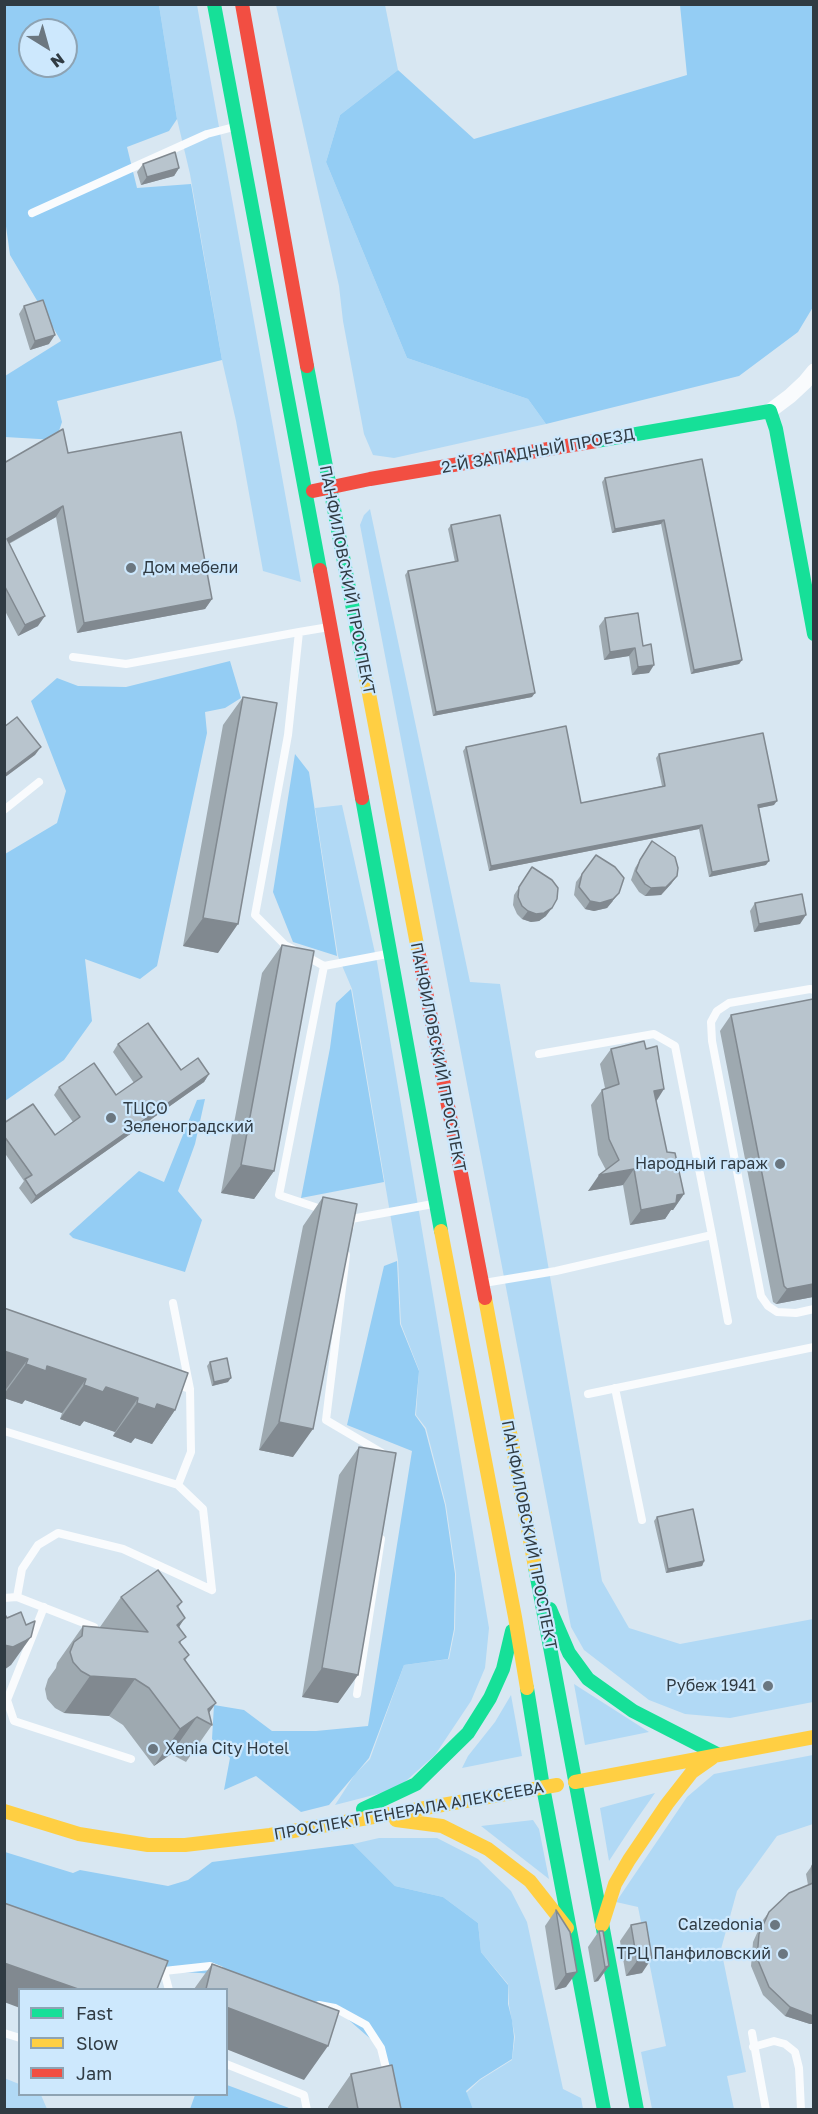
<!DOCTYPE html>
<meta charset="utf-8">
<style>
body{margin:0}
#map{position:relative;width:818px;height:2114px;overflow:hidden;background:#d8e7f2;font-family:"Golos Text",sans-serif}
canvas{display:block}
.frame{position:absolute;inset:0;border:6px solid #303b43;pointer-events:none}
.legend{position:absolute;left:18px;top:1988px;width:210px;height:108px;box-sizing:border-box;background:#cde8fd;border:2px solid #8ea3b3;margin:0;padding:8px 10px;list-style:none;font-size:18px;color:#303b43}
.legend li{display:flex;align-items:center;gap:12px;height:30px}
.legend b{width:30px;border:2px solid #8ea3b3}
.north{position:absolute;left:18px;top:18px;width:60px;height:60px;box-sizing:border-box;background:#cde8fd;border:2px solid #8ea3b3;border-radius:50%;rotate:143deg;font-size:16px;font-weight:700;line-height:24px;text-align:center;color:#303b43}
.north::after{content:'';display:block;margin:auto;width:21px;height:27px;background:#6b7780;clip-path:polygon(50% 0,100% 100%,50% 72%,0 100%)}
</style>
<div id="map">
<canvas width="818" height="2114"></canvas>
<div class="frame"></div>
<ul class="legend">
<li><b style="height:8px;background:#16e098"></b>Fast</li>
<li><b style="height:8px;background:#ffcf43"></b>Slow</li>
<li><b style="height:8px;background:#f24e42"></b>Jam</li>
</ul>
<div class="north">N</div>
</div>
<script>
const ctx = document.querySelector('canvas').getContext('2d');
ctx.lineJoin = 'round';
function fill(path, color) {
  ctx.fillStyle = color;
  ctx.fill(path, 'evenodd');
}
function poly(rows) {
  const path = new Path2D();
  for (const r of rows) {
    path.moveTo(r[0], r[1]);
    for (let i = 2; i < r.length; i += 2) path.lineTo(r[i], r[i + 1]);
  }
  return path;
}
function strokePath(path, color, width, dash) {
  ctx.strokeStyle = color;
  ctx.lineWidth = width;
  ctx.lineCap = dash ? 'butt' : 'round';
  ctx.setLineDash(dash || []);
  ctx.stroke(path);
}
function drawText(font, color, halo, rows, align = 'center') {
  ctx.font = font + ' "Golos Text",sans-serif';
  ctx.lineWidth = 4.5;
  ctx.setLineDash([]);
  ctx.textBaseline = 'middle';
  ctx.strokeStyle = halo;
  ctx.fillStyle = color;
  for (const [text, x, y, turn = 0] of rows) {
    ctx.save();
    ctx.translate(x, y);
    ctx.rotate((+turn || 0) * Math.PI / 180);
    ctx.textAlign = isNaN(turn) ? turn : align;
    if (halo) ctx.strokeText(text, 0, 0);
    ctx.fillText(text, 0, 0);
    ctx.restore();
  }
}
const green = poly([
 [159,5,197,5,301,582,263,571,236,421,222,360,190,174,177,119],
 [276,5,385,5,398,70,340,115,326,162,407,358,528,399,546,424,394,458,373,455,364,434,343,321,339,286],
 [370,509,470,982,500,984,602,1581,629,1628,680,1644,813,1619,813,1702,730,1718,685,1714,649,1700,584,1650,571,1627,360,525,364,515],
 [342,805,377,962,489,1628,485,1668,471,1701,435,1755,397,1789,335,1805,355,1774,370,1759,404,1665,449,1659,455,1629,456,1574,446,1505,426,1428,416,1415,419,1370,401,1324,398,1260,352,989,338,956,315,808],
 [574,1684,649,1732,585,1745],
 [511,1695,522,1756,462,1768,468,1756,495,1722],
 [813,1755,813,1824,777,1836,737,1891,721,1949,746,2072,727,2076,734,2109,652,2109,641,2052,666,2046,638,1907,616,1902,687,1797,714,1774],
 [655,1793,632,1826,609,1861,600,1808],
 [533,1820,539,1829,549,1879,481,1826],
 [379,1838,437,1838,478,1859,511,1891,527,1922,563,2089,581,2098,583,2109,473,2109,466,2093,480,2080,512,2060,515,2037,509,2005,508,1984,481,1952,478,1923,443,1897,395,1886,353,1844],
 [4,2078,19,2084,20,2094,41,2095,47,2109,5,2109]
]);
const forest = poly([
 [5,5,159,5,177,119,169,131,127,147,137,188,191,184,222,360,57,401,62,422,56,440,5,437,5,376,61,341,10,255,4,212],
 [30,30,66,30,66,66,30,66],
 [680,5,813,5,813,307,798,332,739,376,546,424,528,399,407,358,326,162,340,115,398,70,474,139,687,75],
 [230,661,241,698,225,708,205,712,207,733,157,966,140,979,85,959,92,1021,64,1060,5,1101,5,854,57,823,66,791,31,701,57,678,78,686,126,687],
 [295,754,309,772,337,956,293,942,273,892],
 [351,989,384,1182,301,1198,330,1048,336,1003],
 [205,1099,195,1144,178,1191,202,1220,185,1272,73,1238,69,1234,139,1171,164,1182,197,1100],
 [397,1261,400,1324,419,1371,415,1415,425,1429,445,1505,455,1574,454,1629,448,1659,404,1665,369,1758,329,1805,301,1812,256,1776,224,1790,230,1758,212,1739,214,1705,244,1710,272,1731,316,1731,368,1726,412,1451,347,1425,384,1266],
 [353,1844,395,1886,443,1897,478,1923,481,1952,508,1985,508,2004,512,2020,514,2037,512,2059,480,2079,466,2091,473,2109,396,2109,381,2048,335,2008,234,1975,164,1971,5,1914,5,1852,73,1873,80,1870,168,1886,188,1880,212,1862],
 [227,2085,289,2108,289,2109,190,2109,195,2095,226,2094]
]);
const lane = poly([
 [32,213,207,134,234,127],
 [73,657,126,664,299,632],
 [4,810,39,782],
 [293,949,285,945,255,915,288,735,299,632,329,627],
 [304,955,324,966],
 [814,990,810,989,729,1003,717,1011,711,1022,712,1041,761,1296,768,1306,777,1312,796,1313,814,1309],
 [539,1054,654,1034,675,1046,712,1235],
 [324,1210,279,1195,324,966,387,954],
 [350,1226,351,1219,433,1204],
 [346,1255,326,1420,382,1453],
 [484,1283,556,1271,712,1235,728,1321],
 [173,1303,190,1389,191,1452,178,1485],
 [174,1384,190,1389],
 [615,1388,642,1520],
 [588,1394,814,1347],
 [4,1431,178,1485,203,1509,212,1590],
 [17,1597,22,1569,38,1545,58,1533,123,1549,212,1590],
 [4,1598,17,1597,94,1627],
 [44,1607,7,1700,14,1721,131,1759],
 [357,1694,381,1539],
 [161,1970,164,1971,169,1990],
 [164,1971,210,1966,220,1970],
 [319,2005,335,2008,366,2025,381,2048,388,2076],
 [4,2033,20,2038],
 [752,2033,766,2110],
 [753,2047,774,2041,785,2044,795,2052,799,2068,801,2110],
 [226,2064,304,2095,307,2110]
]);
const street = poly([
 [770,411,790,396,805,382,814,371]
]);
const fast = poly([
 [214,4,320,570],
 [307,366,366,678],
 [596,441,770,411,776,429,814,634],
 [362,798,441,1231],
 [535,1567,637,2110],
 [550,1609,569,1653,588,1679,633,1711,717,1754],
 [527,1688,543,1787,604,2110],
 [363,1809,416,1784,468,1733,490,1698,503,1669,512,1631]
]);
const slow = poly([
 [366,678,419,955],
 [441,1231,515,1617,527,1688],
 [485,1298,535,1567],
 [575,1782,814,1737],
 [4,1811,79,1834,148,1845,185,1845,270,1835,557,1785],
 [396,1820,442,1826,488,1849,530,1881,567,1928],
 [602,1925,615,1884,629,1860,667,1804,692,1772,712,1758]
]);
const jam = poly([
 [242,4,307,366],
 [313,491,370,479,596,441],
 [320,570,362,798],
 [419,955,485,1298]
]);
const wall = poly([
 [143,164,179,168,174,176,141,185,137,172],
 [24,306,49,344,30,350,19,314],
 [68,453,212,599,205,609,77,633,56,517,9,544,38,626,18,636,4,609,4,463],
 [702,459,742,660,739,664,691,674,661,524,612,533,602,482,605,478],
 [451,525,532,697,433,716,405,575,408,571,455,562,448,529],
 [605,618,643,646,649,673,632,675,629,656,604,660,599,626],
 [243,697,218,953,183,946,223,725],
 [466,747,581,803,662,786,656,758,659,754,774,805,759,808,766,865,709,877,699,829,489,871,463,751],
 [652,841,677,876,671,884,661,895,645,896,639,892,631,880,635,868],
 [532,867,546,916,539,921,531,922,522,919,517,914,513,905,514,895],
 [582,874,613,901,607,908,594,911,585,909,574,895,576,882],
 [755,903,800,924,754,932,750,911],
 [282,945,274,1171,254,1199,221,1193,262,973],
 [813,999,813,1297,776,1304,773,1302,720,1031,731,1015],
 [118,1044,181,1070,209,1074,204,1082,31,1204,19,1188,24,1181,4,1152,4,1123,55,1135,73,1122,54,1095,59,1087,116,1095,134,1083,113,1052],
 [611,1049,656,1101,667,1152,684,1194,673,1210,671,1210,665,1219,630,1225,623,1185,588,1191,606,1170,598,1155,591,1105,602,1090,605,1088,600,1064],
 [323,1197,293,1457,259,1450,303,1226],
 [4,1308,175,1410,152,1444,135,1438,131,1443,113,1436,115,1432,84,1421,80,1426,60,1419,62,1413,25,1400,22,1404,4,1398],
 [210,1362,228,1382,212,1386,207,1366],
 [359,1447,338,1703,302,1697,339,1475],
 [657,1517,704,1561,702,1566,666,1573,654,1521],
 [121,1597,182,1602,178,1608,181,1644,189,1655,185,1661,209,1713,212,1725,186,1762,171,1754,154,1766,123,1725,109,1716,64,1713,55,1708,47,1699,45,1689,48,1679,56,1668,57,1663,83,1626,100,1627],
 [813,1864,813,2024,810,2024,785,2016,763,1995,751,1966,753,1942,763,1920,769,1912,808,1885,806,1874],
 [556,1910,570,1932,566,1987,555,1990,545,1926],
 [631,1925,642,1973,626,1976,620,1941],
 [599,1931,609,1966,598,1981,594,1982,588,1947],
 [212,1964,304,2080,226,1989,194,1989],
 [351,2074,401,2109,328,2109,328,2107]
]);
const shadedWall = poly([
 [179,168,174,176,141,185,147,177],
 [55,335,49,344,30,350,35,341],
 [63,506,56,517,4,546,7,539],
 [664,520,661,524,612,533,615,529],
 [212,599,205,609,77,633,84,623],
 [45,616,38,626,18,636,25,625],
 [635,648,629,656,604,660,610,652],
 [742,660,739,664,691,674,694,670],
 [654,665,649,673,632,675,638,667],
 [535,693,532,697,433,716,436,712],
 [41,747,35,755,4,778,4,775],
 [777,801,774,805,755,809,758,805],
 [702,825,699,829,489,871,491,866],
 [769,861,766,865,709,877,712,872],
 [677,876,671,884,661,895,645,896,651,888],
 [619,893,607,908,594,911,585,909,590,901],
 [552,908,546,916,539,921,531,922,522,919,528,911],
 [806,915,800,924,754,932,759,924],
 [203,918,238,924,218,953,183,946],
 [209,1074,204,1082,31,1204,36,1196],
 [664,1089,654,1105,654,1091],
 [241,1165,274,1171,254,1199,221,1193],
 [634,1169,623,1185,588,1191,599,1175],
 [684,1194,673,1210,671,1210,665,1219,630,1225,641,1210,677,1195],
 [813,1284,813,1297,776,1304,787,1289],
 [4,1351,28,1359,4,1392],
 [26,1364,47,1366,86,1379,62,1413,25,1400,22,1404,4,1398,4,1394],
 [231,1378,228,1382,212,1386,214,1382],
 [84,1385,106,1387,138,1398,115,1432,84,1421,80,1426,60,1419],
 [137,1403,157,1404,175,1410,152,1444,135,1438,131,1443,113,1436],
 [279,1422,313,1429,293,1457,259,1450],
 [704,1561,702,1566,666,1573,668,1569],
 [185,1618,160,1655,177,1625],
 [31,1637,11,1665,4,1670,4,1645],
 [322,1668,358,1675,338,1703,302,1697],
 [90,1676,135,1679,109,1716,64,1713],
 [216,1703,204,1720,208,1709],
 [197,1717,171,1754,154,1766,180,1729],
 [652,1958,642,1973,626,1976,637,1961],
 [4,1963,78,1989,20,1989,20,2008,4,2002],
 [609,1966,598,1981,594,1982,605,1967],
 [577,1972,566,1987,555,1990,566,1974],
 [226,2007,328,2046,304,2080,226,2049],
 [790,2007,813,2016,813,2024,810,2024,785,2016]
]);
const building = poly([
 [175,152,179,168,147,177,143,164,175,152],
 [43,300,55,335,35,341,24,306,43,300],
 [63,429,68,453,181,432,212,599,84,623,63,506,7,539,45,616,25,625,4,585,4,463,63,429],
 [702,459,742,660,694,670,664,520,615,529,605,478,702,459],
 [500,515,535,693,436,712,408,571,458,561,451,525,500,515],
 [638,613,643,646,651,644,654,665,638,667,635,648,610,652,605,618,638,613],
 [243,697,277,703,238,924,203,918,243,697],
 [17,717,41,747,4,775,4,727,17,717],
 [566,726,581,803,665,786,659,754,763,733,777,801,758,805,769,861,712,872,702,825,491,866,466,747,566,726],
 [652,841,675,857,678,868,677,876,666,887,651,888,645,884,636,871,640,860,652,841],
 [596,855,615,867,624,878,619,893,613,899,600,903,590,901,579,887,582,874,596,855],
 [532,867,552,880,558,888,557,899,552,908,544,913,536,914,528,911,522,906,518,897,519,887,532,867],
 [802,894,806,915,759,924,755,903,802,894],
 [282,945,314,951,274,1171,241,1165,282,945],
 [813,999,813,1284,787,1289,784,1286,731,1015,813,999],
 [148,1023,181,1070,198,1058,209,1074,36,1196,25,1179,32,1175,4,1136,4,1123,33,1104,55,1135,80,1117,59,1087,94,1063,116,1095,142,1077,118,1044,148,1023],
 [644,1041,646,1049,657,1046,664,1089,654,1091,667,1152,675,1153,684,1194,677,1195,676,1203,641,1210,634,1169,599,1175,619,1160,609,1139,602,1090,619,1084,611,1049,644,1041],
 [323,1197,357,1204,313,1429,279,1422,323,1197],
 [4,1308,188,1373,175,1410,157,1404,155,1409,137,1403,138,1398,106,1387,103,1392,84,1385,86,1379,47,1366,46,1371,26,1364,28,1359,4,1351,4,1308],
 [227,1358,231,1378,214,1382,210,1362,227,1358],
 [359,1447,396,1453,358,1675,322,1668,359,1447],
 [693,1509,704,1561,668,1569,657,1517,693,1509],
 [158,1570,182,1602,177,1606,185,1618,177,1625,186,1637,179,1642,189,1655,184,1659,216,1703,208,1709,212,1725,197,1717,180,1729,149,1688,135,1679,90,1676,81,1671,73,1662,70,1652,74,1642,82,1636,83,1626,148,1632,121,1597,158,1570],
 [21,1612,26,1625,35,1621,31,1637,25,1641,13,1647,4,1645,4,1613,7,1618,21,1612],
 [813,1864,813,1879,812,1866,813,1864],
 [813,1883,813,2016,790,2007,769,1987,757,1958,759,1934,769,1912,789,1893,813,1883],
 [4,1903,168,1961,157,1989,78,1989,4,1963,4,1903],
 [556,1910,570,1932,577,1972,566,1974,556,1910],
 [646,1922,652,1958,637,1961,631,1925,646,1922],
 [599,1931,603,1931,609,1966,605,1967,599,1931],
 [212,1964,339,2011,328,2046,226,2007,226,1989,206,1989,212,1964],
 [392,2065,401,2109,358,2109,351,2074,392,2065]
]);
const markers = [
 [131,568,6,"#6b7780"],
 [111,1118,6,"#6b7780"],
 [780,1164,6,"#6b7780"],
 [768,1686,6,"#6b7780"],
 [153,1749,6,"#6b7780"],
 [775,1925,6,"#6b7780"],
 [783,1954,6,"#6b7780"]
];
const streetNames = [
 ["2-Й ЗАПАДНЫЙ ПРОЕЗД",538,451,-10],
 ["ПАНФИЛОВСКИЙ ПРОСПЕКТ",347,580,79],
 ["ПАНФИЛОВСКИЙ ПРОСПЕКТ",438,1057,79],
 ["ПАНФИЛОВСКИЙ ПРОСПЕКТ",529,1535,79],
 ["ПРОСПЕКТ ГЕНЕРАЛА АЛЕКСЕЕВА",409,1811,-10]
];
const poiNames = [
 ["Дом мебели",143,568,"left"],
 ["ТЦСО",123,1109,"left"],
 ["Зеленоградский",123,1127,"left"],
 ["Народный гараж",768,1164],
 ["Рубеж 1941",756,1686],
 ["Xenia City Hotel",165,1749,"left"],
 ["Calzedonia",763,1925],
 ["ТРЦ Панфиловский",771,1954]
];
fill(green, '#b1d9f5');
fill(forest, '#94cdf4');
strokePath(lane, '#f9fbfd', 8);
strokePath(street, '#f9fbfd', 15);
strokePath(fast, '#16e098', 14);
strokePath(slow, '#ffcf43', 14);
strokePath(jam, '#f24e42', 14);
fill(wall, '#9ea9b0');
fill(shadedWall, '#818990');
fill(building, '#b8c4cd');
strokePath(building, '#818990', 1.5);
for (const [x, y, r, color] of markers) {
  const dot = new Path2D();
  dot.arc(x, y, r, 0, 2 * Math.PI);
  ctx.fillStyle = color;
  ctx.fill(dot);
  strokePath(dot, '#cde8fd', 2);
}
drawText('16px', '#303b43', '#cde8fd', streetNames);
drawText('16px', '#303b43', '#cde8fd', poiNames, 'right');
</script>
